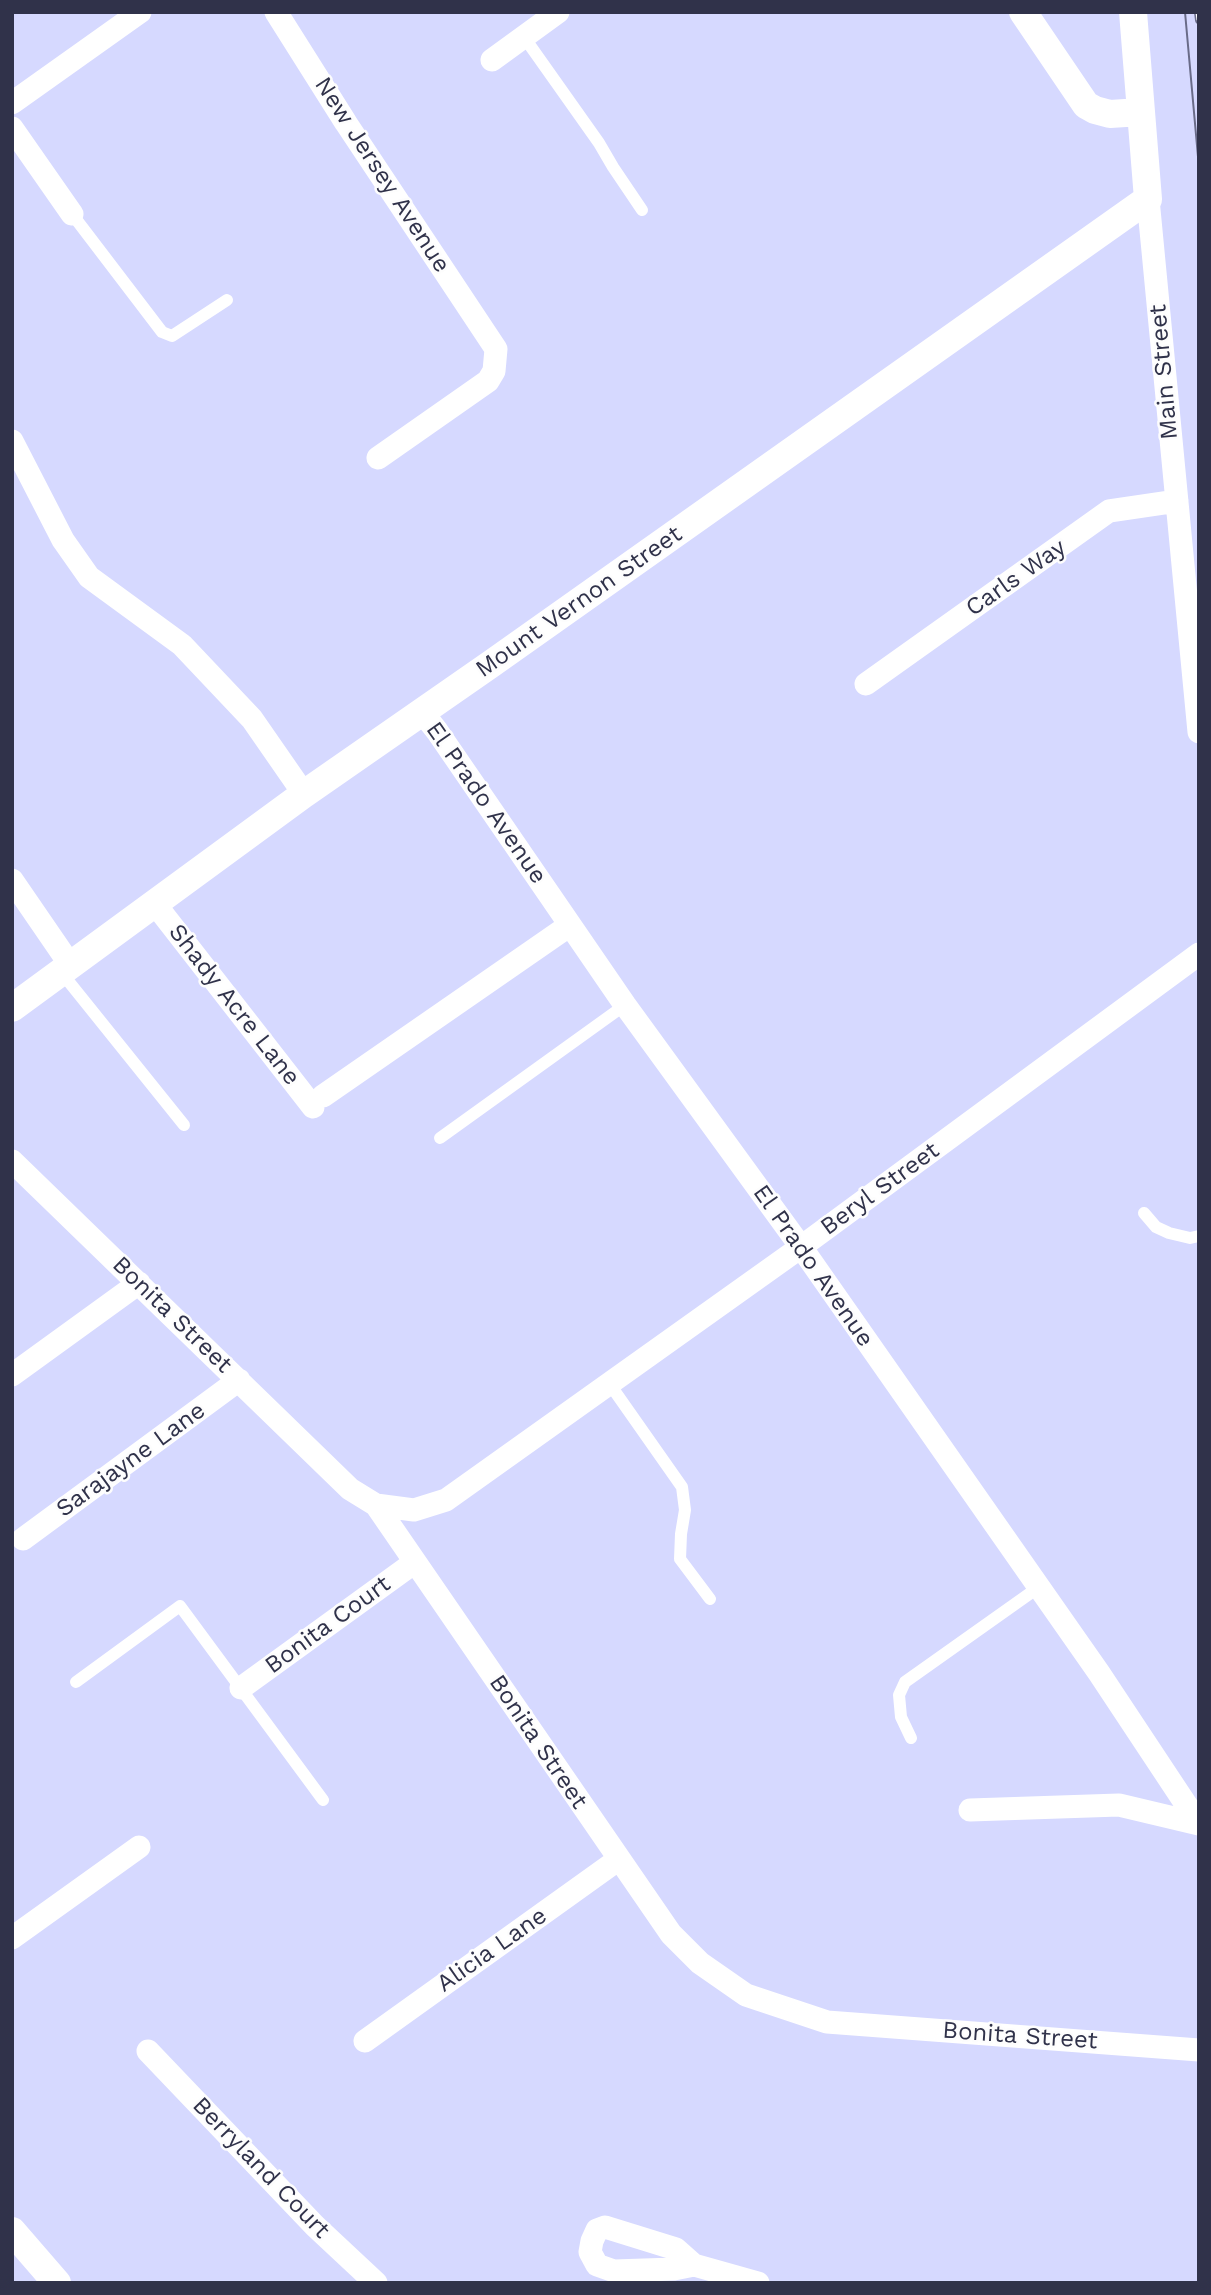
<!DOCTYPE html>
<style>
body{margin:0}
#map{position:relative;width:1211px;height:2295px;overflow:hidden;background:#d6d9ff;font-family:"Work Sans",sans-serif}
canvas{display:block}
.frame{position:absolute;inset:0;border:14px solid #30324a;pointer-events:none}
</style>
<div id="map">
<canvas width="1211" height="2295"></canvas>
<div class="frame"></div>
</div>
<script>
const ctx = document.querySelector('canvas').getContext('2d');
ctx.lineJoin = 'round';
function poly(rows) {
  const path = new Path2D();
  for (const r of rows) {
    path.moveTo(r[0], r[1]);
    for (let i = 2; i < r.length; i += 2) path.lineTo(r[i], r[i + 1]);
  }
  return path;
}
function strokePath(path, color, width, dash) {
  ctx.strokeStyle = color;
  ctx.lineWidth = width;
  ctx.lineCap = dash ? 'butt' : 'round';
  ctx.setLineDash(dash || []);
  ctx.stroke(path);
}
function drawText(font, color, halo, rows, align = 'center') {
  ctx.font = font + ' "Work Sans",sans-serif';
  ctx.lineWidth = 5;
  ctx.setLineDash([]);
  ctx.textBaseline = 'middle';
  ctx.strokeStyle = halo;
  ctx.fillStyle = color;
  for (const [text, x, y, turn = 0] of rows) {
    ctx.save();
    ctx.translate(x, y);
    ctx.rotate((+turn || 0) * Math.PI / 180);
    ctx.textAlign = isNaN(turn) ? turn : align;
    if (halo) ctx.strokeText(text, 0, 0);
    ctx.fillText(text, 0, 0);
    ctx.restore();
  }
}
const service = poly([
 [524,37,599,143,613,167,642,210],
 [72,214,162,332,172,336,227,300],
 [61,972,184,1125],
 [440,1138,625,1005],
 [1144,1213,1156,1227,1169,1233,1190,1238,1199,1236],
 [609,1383,682,1487,685,1510,681,1534,680,1559,710,1599],
 [76,1682,180,1606,323,1800],
 [911,1738,901,1717,899,1695,905,1682,1039,1587]
]);
const minor = poly([
 [276,12,346,123,496,349,494,371,488,381,378,458],
 [492,60,558,12],
 [12,103,140,12],
 [12,128,72,214],
 [1148,199,1199,732],
 [12,441,63,540,89,577,182,645,252,719,304,794],
 [866,684,1109,511,1177,501],
 [422,712,437,731,625,1005,801,1247,1099,1673,1199,1824],
 [12,880,71,966],
 [155,904,313,1107],
 [323,1096,570,925],
 [12,1161,350,1489,376,1505,671,1934,700,1963,746,1995,827,2022,1199,2050],
 [12,1375,139,1283],
 [376,1505,414,1510,446,1500,801,1247,1199,954],
 [23,1539,239,1380],
 [241,1688,415,1562],
 [970,1810,1119,1805,1199,1824],
 [12,1938,139,1847],
 [365,2041,619,1859],
 [148,2051,315,2226,376,2283],
 [694,2265,674,2269,614,2271,597,2265,590,2252,592,2241,597,2230,605,2227,676,2249,694,2265,758,2283]
]);
const tertiary = poly([
 [1023,12,1086,105,1095,110,1110,114,1141,112],
 [12,1008,304,794,491,664,1148,199,1133,12],
 [12,2231,57,2283]
]);
const tram = poly([
 [1185,12,1199,168]
]);
const rail = poly([
 [1198,12,1199,20]
]);
const streetNames = [
 ["New Jersey Avenue",382,175,57],
 ["Main Street",1164,372,-95],
 ["Carls Way",1016,578,-35],
 ["Mount Vernon Street",579,602,-35],
 ["El Prado Avenue",486,803,55],
 ["Shady Acre Lane",234,1005,52],
 ["Beryl Street",880,1189,-36],
 ["El Prado Avenue",813,1266,55],
 ["Bonita Street",172,1315,44],
 ["Sarajayne Lane",131,1460,-36],
 ["Bonita Court",328,1625,-36],
 ["Bonita Street",538,1742,56],
 ["Alicia Lane",492,1950,-35],
 ["Bonita Street",1020,2036,4],
 ["Berryland Court",261,2168,46]
];
strokePath(service, '#fff', 12);
strokePath(minor, '#fff', 23);
strokePath(tertiary, '#fff', 28);
strokePath(tram, '#696b88', 2);
strokePath(rail, '#696b88', 8);
strokePath(rail, '#fdfdfd', 5, [16]);
drawText('24px', '#30324a', '#fdfdfd', streetNames);
</script>
